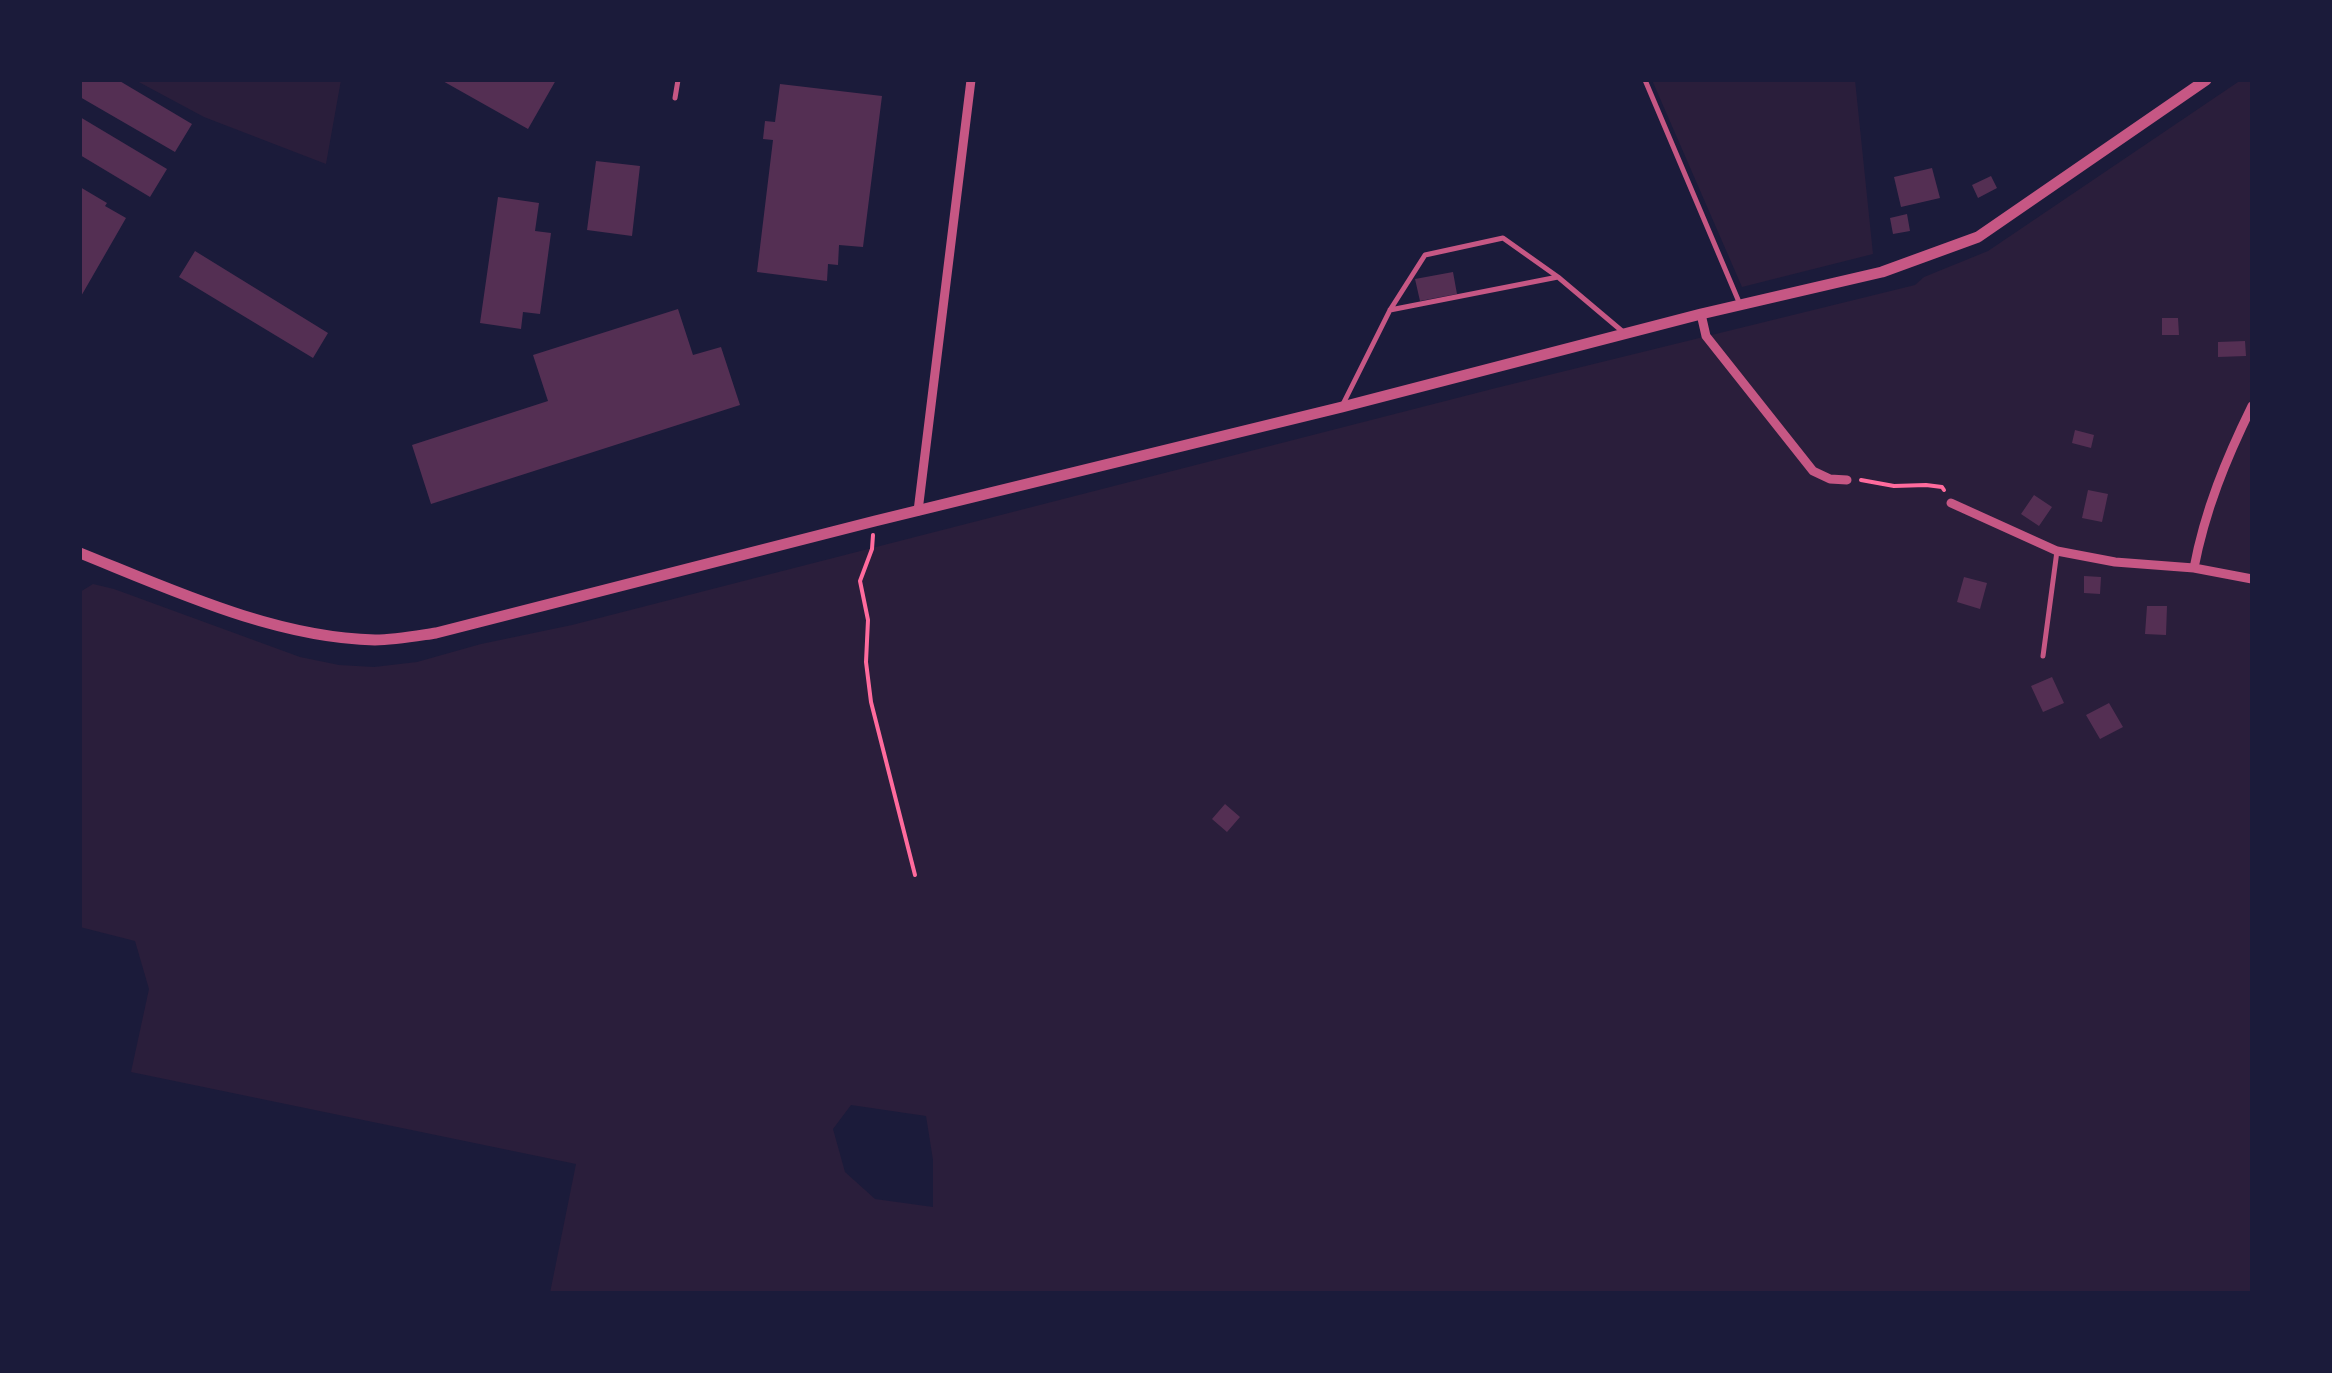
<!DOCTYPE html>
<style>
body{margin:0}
#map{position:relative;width:2332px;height:1373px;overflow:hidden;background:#1b1b3a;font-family:Commissioner,sans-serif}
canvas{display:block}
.frame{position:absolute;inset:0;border:82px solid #1b1b3a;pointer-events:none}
</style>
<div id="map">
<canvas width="2332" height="1373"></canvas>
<div class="frame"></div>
</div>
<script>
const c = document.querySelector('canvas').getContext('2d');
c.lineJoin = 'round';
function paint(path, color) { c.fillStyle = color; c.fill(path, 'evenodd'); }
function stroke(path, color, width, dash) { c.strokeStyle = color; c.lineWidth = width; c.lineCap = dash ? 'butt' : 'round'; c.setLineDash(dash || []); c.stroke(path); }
paint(new Path2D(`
 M135,80H341L326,164L204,117Z
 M1652,80H1855L1873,254L1742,287Z
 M2241,80H2252V1293H550L576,1164L131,1072L149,989L135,941L80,927V592L93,584L114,589L300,657L339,665L374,667L417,662L481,644L572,625L1496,388L1915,285L1924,277L1988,251ZM851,1105L926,1116L933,1160V1207L875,1199L845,1172L833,1129Z`), '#2a1e3b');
paint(new Path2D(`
 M80,80H118L192,124L175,152L80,97Z
 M441,80H556L528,129Z
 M780,84L882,96L863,247L839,245L838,265L828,264L827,281L757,272L773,140L763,139L765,121L775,122Z
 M80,117L167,169L150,197L80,155Z
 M596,161L640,166L632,236L587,230Z
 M1932,168L1940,198L1901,207L1894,177Z
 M1991,176L1997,188L1978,198L1972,185Z
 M80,187L107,203L105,206L126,218L80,298Z
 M498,197L539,203L535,231L551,233L540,314L523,312L521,329L480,323Z
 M1907,214L1910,231L1893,234L1890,218Z
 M195,251L328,333L313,358L179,277Z
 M1453,272L1457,294L1420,301L1415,279Z
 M678,309L693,355L721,347L740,405L431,504L412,445L548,401L533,355Z
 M2162,318H2178L2179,335H2162Z
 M2245,341L2246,356L2218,357V342Z
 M2075,430L2094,435L2091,448L2072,443Z
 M2088,490L2108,494L2102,522L2082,518Z
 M2034,495L2052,507L2039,526L2021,514Z
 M2084,576L2101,577L2100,594L2084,593Z
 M1964,577L1987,583L1980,609L1957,602Z
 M2147,606H2167L2166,635L2145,634Z
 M2052,677L2064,703L2043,712L2031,686Z
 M2109,703L2123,727L2100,739L2086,715Z
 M1225,804L1240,817L1227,832L1212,819Z`), '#542f53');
stroke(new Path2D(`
 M1861,480L1894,486L1926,485L1942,487L1944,490
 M873,535L872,549L860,581L868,620L866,662L871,702L915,875`), '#ff6b9d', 4);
stroke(new Path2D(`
 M1645,80L1739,302
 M675,98L678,80
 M1390,310L1558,277
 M1342,406L1390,310L1425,255L1503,238L1558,277L1622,331
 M2043,656L2057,551`), '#c65784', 5);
stroke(new Path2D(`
 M1701,314L1706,336L1813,471L1830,479L1847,480
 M1951,503L2057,551L2115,562L2194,568L2252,579
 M918,511L971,80
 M2194,568C2205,510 2226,459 2252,406`), '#c65784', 9);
stroke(new Path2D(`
 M80,553C172,590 275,638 375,640C395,640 416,636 436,633L875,521L1342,407L1701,314L1882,272L1978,237L2206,80`), '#c65784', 11);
</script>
